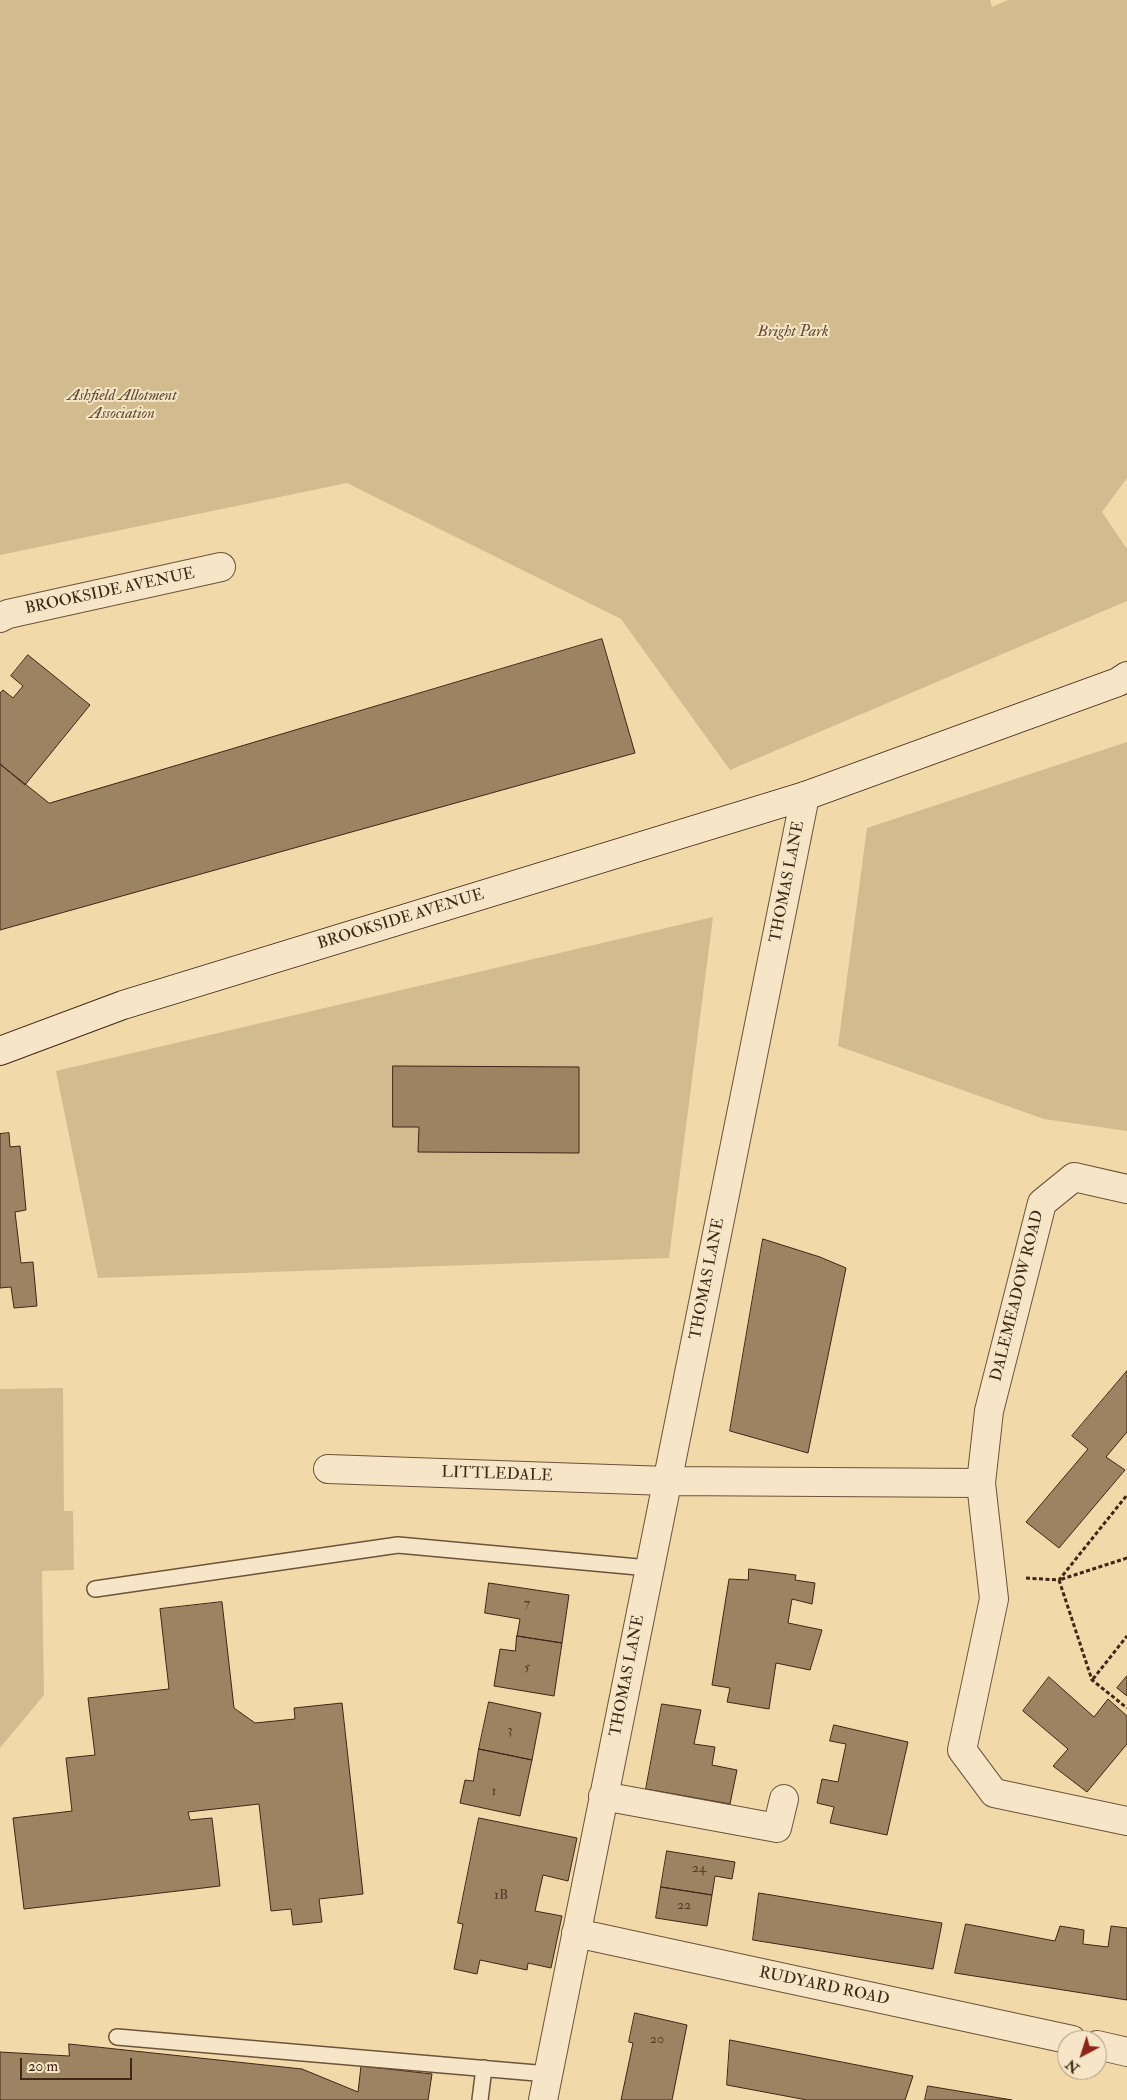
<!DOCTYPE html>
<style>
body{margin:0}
#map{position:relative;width:1127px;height:2100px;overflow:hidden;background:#f1d9a9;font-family:"IM FELL Double Pica",serif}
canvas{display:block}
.north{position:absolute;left:1057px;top:2030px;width:50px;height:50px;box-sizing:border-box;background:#f6e6c7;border:1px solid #ad9980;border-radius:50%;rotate:220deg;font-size:14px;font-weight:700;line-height:20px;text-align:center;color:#402616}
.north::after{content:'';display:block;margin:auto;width:18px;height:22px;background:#8f2418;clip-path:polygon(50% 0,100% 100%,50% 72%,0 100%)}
.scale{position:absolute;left:20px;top:2058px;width:112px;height:22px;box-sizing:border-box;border:2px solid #402616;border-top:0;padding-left:6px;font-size:15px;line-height:18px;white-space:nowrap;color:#402616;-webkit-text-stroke:4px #f6e6c7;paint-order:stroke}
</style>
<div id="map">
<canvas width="1127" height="2100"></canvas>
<div class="north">N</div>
<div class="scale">20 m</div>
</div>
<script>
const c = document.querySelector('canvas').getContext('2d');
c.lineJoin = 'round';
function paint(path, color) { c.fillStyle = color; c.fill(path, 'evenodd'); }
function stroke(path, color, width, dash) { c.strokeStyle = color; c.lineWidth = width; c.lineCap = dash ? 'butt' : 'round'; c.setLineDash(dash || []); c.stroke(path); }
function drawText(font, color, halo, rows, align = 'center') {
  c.font = font + ' "IM FELL Double Pica",serif'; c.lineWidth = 4; c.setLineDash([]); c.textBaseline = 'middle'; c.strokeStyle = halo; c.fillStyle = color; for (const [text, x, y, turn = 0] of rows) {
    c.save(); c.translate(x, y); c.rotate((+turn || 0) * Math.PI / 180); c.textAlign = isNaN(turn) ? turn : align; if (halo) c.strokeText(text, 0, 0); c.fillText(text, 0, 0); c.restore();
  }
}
paint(new Path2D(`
 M0,0H990L992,7L1008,0H1127V478L1102,512L1127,549V601L730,770L621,619L347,483L0,555Z
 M1127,742V1131L1044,1119L838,1046L867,828Z
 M713,917L669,1258L98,1278L56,1071Z
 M63,1388L64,1511H73L74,1570L42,1571L44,1695L0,1748V1389Z`), '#d3bb90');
const building = new Path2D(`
 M602,639L635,753L0,930V764L49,803Z
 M28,655L90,705L25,785L0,764V693L3,690L13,698L23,686L11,676Z
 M393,1066L579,1067V1153L418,1152L419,1127H393Z
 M9,1133L10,1147L20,1146L26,1210L15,1212L21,1263L33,1262L37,1306L14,1308L11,1287L0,1288V1134Z
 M763,1239L820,1257L846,1268L808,1453L730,1431Z
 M1127,1371V1432L1106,1457L1125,1470L1059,1548L1026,1522L1088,1449L1072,1436Z
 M749,1569L796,1575L795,1580L815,1583L812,1604L792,1599L788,1623L822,1630L810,1670L776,1663L769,1709L727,1702L730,1688L712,1685L729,1579L748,1580Z
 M489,1583L569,1595L562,1643L517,1636L520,1619L485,1613Z
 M222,1602L234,1708L255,1723L295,1719L294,1708L342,1703L363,1894L319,1899L322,1922L293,1925L291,1909L271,1911L259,1804L188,1812L190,1820L212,1818L220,1886L24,1909L13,1818L72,1811L66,1758L95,1755L88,1698L169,1689L160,1609Z
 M517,1636L562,1643L554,1696L494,1686L500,1649L515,1651Z
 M1127,1676V1696L1117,1688Z
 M1049,1677L1094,1717L1108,1699L1127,1716V1744L1087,1792L1053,1766L1068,1749L1023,1711Z
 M489,1702L541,1713L532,1760L479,1749Z
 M662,1704L701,1710L694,1744L715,1747L712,1765L737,1770L730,1804L646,1789Z
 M834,1725L908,1742L887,1835L830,1823L834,1807L817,1803L822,1779L838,1782L846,1744L830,1741Z
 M479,1749L532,1760L520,1816L460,1803L465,1780L473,1781Z
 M479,1818L577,1838L568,1881L543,1875L535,1911L562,1916L551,1968L528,1963L527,1970L480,1960L477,1974L454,1969L463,1924L458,1923Z
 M667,1851L735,1862L732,1879L715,1876L712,1895L661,1887Z
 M661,1887L712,1895L707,1926L656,1918Z
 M759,1893L942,1923L933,1969L753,1940Z
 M966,1924L1055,1941L1060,1926L1084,1930L1083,1944L1108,1947L1111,1926L1127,1928V2000L955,1973Z
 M635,2013L687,2025L672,2100H621L633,2043L629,2042Z
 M730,2040L913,2076L905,2100H807L727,2085Z
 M69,2044L302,2069L358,2092L361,2066L432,2074L428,2100H0V2052L69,2056Z
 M928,2086L1012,2100H925Z`);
paint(building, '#9c8362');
stroke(building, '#402616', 1);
const lane = new Path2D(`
 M95,1589L398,1545L649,1568
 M117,2037L548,2074
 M480,2100L484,2068`);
const street = new Path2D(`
 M0,618L8,614L221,567
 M328,1469L667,1481L981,1483L989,1411L1042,1203L1074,1177L1127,1189
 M981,1483L994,1599L962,1750L994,1793L1127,1821
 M603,1796L777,1828L784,1799
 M576,1933L1072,2040
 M1097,2045L1127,2052
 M543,2100L805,796`);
const secondary = new Path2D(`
 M0,1051L123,1005L805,796L1118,682L1127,676`);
stroke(lane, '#6c533b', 18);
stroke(street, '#6c533b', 30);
stroke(secondary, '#402616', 30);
stroke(new Path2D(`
 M1127,1558L1059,1580L1092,1680L1127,1708
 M1026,1578L1059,1580L1127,1495
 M1093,1679L1127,1636`), '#402616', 3, [4, 2.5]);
stroke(lane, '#f6e6c7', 15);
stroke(street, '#f6e6c7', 28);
stroke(secondary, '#f6e6c7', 28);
drawText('14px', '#573d29', null, [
 ["7",527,1604],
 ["5",527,1668],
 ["3",510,1731],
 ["1",494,1792],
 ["24",699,1869],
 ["1B",501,1896],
 ["22",684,1906],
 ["20",657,2040]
]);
drawText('italic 16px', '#654b34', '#f6e6c7', [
 ["Bright Park",793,333],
 ["Ashfield Allotment",122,397],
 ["Association",122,415]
]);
drawText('16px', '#402616', '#f6e6c7', [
 ["BROOKSIDE AVENUE",110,592,-12],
 ["THOMAS LANE",788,882,-79],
 ["BROOKSIDE AVENUE",401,920,-17],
 ["THOMAS LANE",708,1279,-79],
 ["DALEMEADOW ROAD",1018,1296,-76],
 ["LITTLEDALE",497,1475,2],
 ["THOMAS LANE",628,1676,-79],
 ["RUDYARD ROAD",824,1987,12]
]);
</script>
